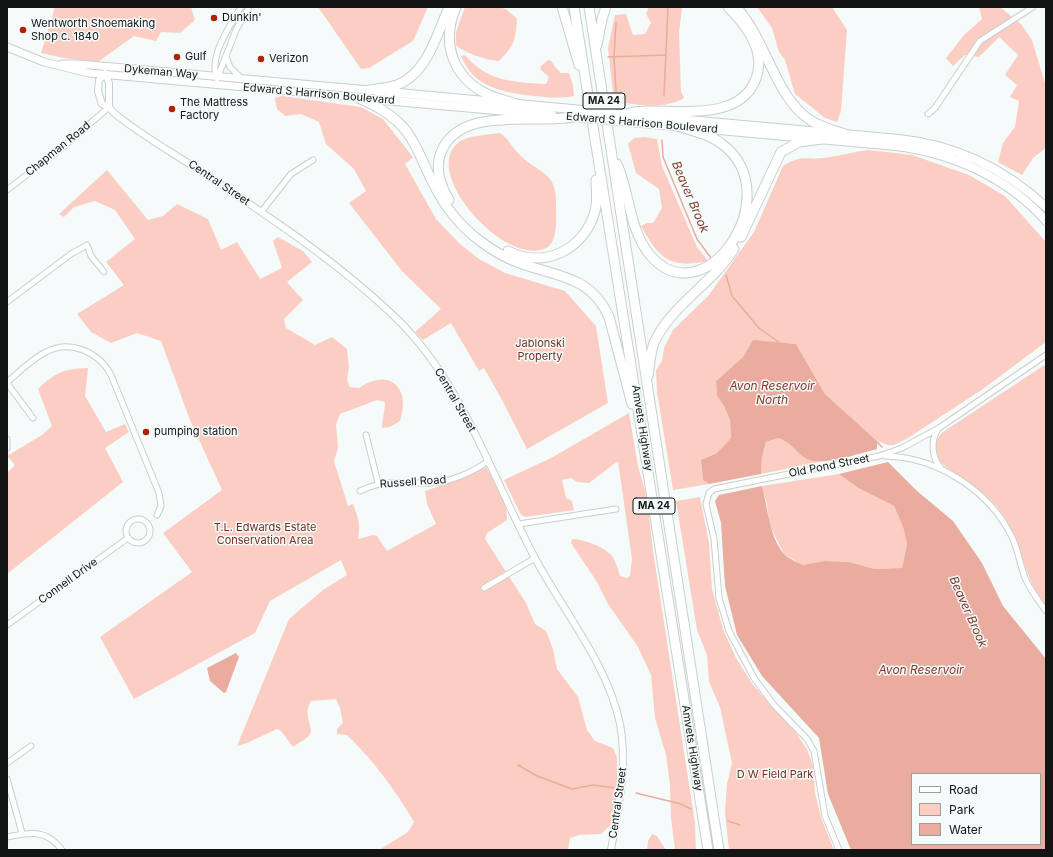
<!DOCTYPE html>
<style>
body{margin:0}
#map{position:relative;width:1053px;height:857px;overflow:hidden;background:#f5fbfa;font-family:Inter,sans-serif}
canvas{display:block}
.frame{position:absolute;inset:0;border:8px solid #131515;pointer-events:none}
.legend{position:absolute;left:911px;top:773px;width:130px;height:72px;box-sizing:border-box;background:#f5fbfa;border:1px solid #9b9f9e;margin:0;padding:5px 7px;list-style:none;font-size:12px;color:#131515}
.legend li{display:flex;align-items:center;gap:8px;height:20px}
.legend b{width:20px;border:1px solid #9b9f9e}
</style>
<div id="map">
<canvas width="1053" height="857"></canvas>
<div class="frame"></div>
<ul class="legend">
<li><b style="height:5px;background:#fff"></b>Road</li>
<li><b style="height:11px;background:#fccdc3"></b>Park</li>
<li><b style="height:11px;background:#e9ac9f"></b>Water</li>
</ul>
</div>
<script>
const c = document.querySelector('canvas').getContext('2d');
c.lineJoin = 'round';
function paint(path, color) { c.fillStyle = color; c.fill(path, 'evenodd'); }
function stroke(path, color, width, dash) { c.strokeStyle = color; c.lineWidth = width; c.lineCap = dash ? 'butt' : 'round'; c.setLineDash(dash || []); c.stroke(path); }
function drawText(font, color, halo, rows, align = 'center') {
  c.font = font + ' Inter,sans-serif'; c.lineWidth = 3; c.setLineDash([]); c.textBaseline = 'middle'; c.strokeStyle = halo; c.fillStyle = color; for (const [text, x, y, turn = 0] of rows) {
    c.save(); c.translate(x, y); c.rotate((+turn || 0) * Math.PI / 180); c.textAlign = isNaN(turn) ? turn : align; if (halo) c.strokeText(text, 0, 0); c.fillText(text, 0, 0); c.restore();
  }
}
paint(new Path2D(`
 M55,7H191L195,20L180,33L161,32L156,41L134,36L98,62L64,58L41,53Z
 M318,7H428L413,41L369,68L361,69Z
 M465,7H497L506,9L517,19C516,40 514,46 499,61C489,61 462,52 456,45V32Z
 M649,7H682L679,33L681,91L684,98C665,110 636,105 614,101L608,48L615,15L626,14L633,35L645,34L651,23L646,14Z
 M757,7H832L847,30L841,111L837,122L825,118L795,94L785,60L779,52L772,28Z
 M979,7H1000L1021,24L1032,40L1046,86V148L1033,158L1022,175L998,162L1003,143L1015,127L1019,101L1010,97L1017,85L1005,75L1018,55L999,37L979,57L965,55L953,66L946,58L964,35L982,19Z
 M465,55C488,82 513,82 546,84L549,77L540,69L541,66L548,60L551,61L556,68L561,73H569L573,85L574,96C560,99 547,97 533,96C503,92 474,88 461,56Z
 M282,96L361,107L383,119L413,157L405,164L436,219L460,244L479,259L505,273L565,291L596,326L608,403L527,449L502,400L484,368L479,371L451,323L423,340L415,332L441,309L402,271L349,203L366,191L354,169L326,144L319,122L301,114L285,116L277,109L275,98Z
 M500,133C509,139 511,146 518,153C536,173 557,170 556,203C556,215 559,242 546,248C506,268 419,172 459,142C469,135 488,135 500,133Z
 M645,137L657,139L662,166L697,247L708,261C669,269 659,258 641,226L647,223H653L662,208L659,189L636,173L628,144L634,138Z
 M868,150L912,155L969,175L1005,196L1046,242V342L983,389L908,438L894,445H888L877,441L825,394L796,344L753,341L743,357L716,381L717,396L724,406L730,420L731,438L717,453L701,460L703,480L709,484L673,490L657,392L656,370L662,361L664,348L673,330L709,295L754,232L783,166C801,154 806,160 824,158C839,156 853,152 868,150Z
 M107,170L148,220L163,216L177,204L208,219L221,250L237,242L260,279L282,268L273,241L278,237L303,251L312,262L287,282L303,300L284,319L286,328L315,345L332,337L347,349L349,367L347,380L350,387L359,388C372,379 393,373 401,393C405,400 402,413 400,421L390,427L382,428C382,419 385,411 385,402L377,400L340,414L336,425L338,448L334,461L348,506L353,504C358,517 361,526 358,539L373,535L377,536L387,551L436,524L427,504L425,491L463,478L486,467C495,483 508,501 507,520L487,533L485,539L526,603L535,624L546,631L553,649L557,669L578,697L587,730L595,741L613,748L617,757V798L613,823L601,834L579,835L570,838L568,850H379L408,832L414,822C396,791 373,760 347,735L337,734V729L343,723L340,708L336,699L311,701C302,715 314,727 310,734C308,739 297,743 293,747L281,731L277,729L247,743L237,746L289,619L323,590L347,575L341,560L270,601L255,633L134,699L100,637L192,572L163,533L222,490L190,420L161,341L137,333L111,343L91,332L77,314L124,285L106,262L135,239L115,210L95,201L74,207L64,217L59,214Z
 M1046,364V606C1019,573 1024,535 992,501C985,494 977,488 968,482C953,472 919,455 943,432Z
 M88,368L85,396L106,432L125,424L129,432L105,448L123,482L7,574V473L15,465L7,456L42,435L52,426L38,389C56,372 63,369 88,368Z
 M629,413L638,466L647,498L653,551L695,823L696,850H675L671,818L670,785L666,755L655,718L651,675L638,647L608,604L597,582L571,543L572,539C583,539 605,547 612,556C616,561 618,570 620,576L626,578L630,576L632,559L618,461L589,483L577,482L571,478L562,480L566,498L572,501L574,510L526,517L521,515L504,480L551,458Z
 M778,438C795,444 800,457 819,462L761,474L762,457L766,442Z
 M839,474L858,488L894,506L903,527L907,544L902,568L875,569L849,562L824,561L803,565L784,554L769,524L767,504L762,486Z
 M700,497L709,543L712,589L723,629L736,658L753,685L796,733L807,749L813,766L815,793L821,818L834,850H729L725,813L727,784L732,763L720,707L709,682L707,655L697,630L676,501Z
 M652,834L657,836L666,850H647L648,841Z`), '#fccdc3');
paint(new Path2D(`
 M753,340L796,344L825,394L877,441V449C861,453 821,467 807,459C796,453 793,443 778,438L766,442L762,457L761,474L709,484L703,480L701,460L717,453L731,438L730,420L724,406L717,396L716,381L743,357Z
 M888,462L917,491L953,521L982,563L1003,606L1046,659V850H851L828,794L819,738L762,676L737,635L725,586L721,523L715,501L719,495L762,486C768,508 769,536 784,554C788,558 797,562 803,565L824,561L849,562L875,569L902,568L907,544L903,527L894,506L858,488L839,474ZM912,774H1040V844H912Z
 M236,653L239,657L226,692L224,693L210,681L207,668Z`), '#e9ac9f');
stroke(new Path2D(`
 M616,23L614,57L616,91
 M608,57L666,55
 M664,96L668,7
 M662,140L663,157L697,239L711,258
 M726,275L732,296L759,328L780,343
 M877,442L882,447
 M518,765L537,776L572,789L593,785L616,788
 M636,793L681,804L691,809
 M728,821L740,825`), '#e9ac9f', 1.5);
const minor = new Path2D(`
 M226,56L230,67L241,78
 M217,77C208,57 231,24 241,7
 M217,79L236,30L249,7
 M928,114L935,108L980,41L1033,7
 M7,190L63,147L109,107
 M261,212L291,174L313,160
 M7,302L71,254L87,245L91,256L104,272
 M7,382C19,372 32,359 46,352C70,339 99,352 111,375L159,493L161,506L157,515
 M7,383L33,418
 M938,429C930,441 932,458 941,468
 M366,435L378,483
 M7,439V448
 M885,456C937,457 989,490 1012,537C1018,550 1020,564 1025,578C1030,590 1038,600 1046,611
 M360,491C387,478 403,484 432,483C451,482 473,472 488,461
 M126 531a12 12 0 1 1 24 0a12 12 0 1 1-24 0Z
 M519,524L616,509
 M484,588L535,558
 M7,625L128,538
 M7,763L31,746
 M7,779L22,833
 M7,837C31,832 46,829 62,850
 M839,850L825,816L814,751L807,739L774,705L754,678L729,631L719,598L714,539L706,504L709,493L714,489L879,456L902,448L939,428L1046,355`);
const tertiary = new Path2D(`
 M105,73L109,83V107L114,113C142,136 175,154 205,174C271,218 339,263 397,319C463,383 493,480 536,560C564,612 608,665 620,724C628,767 618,808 611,850
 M104,75L99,80L98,91L102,104L109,107`);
const secondary = new Path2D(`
 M7,47L44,62L89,73L356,97
 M62,64H79L369,90`);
const primary = new Path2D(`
 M377,91L572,109
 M361,98L552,115
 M632,115L899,139C956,145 1004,168 1046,207
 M619,121L896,146C953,153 1008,178 1046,221`);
const motorway = new Path2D(`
 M456,7C441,42 452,77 487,94C497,99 509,101 519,105
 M562,7L579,65
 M574,7L708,850
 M589,7L719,850
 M736,7C767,40 774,96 810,120C821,127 833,130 845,134
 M597,45L602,19L606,7
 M369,90C378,89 388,88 397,85C427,74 437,34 449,7
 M356,97C372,104 387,111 400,124C416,140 423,164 434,185C445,207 460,226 480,241C493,251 509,260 525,265C561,277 592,278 609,317L632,404
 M623,114C630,113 638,111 645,111C682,110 748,122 758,71C763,47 744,23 728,7
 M617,164C630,193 629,230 650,255C704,319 790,195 722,144C709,134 693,131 677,126
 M449,200C440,185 434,167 442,150C462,106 534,124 573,117
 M741,237L781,152L799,142L822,139
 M508,251C544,270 585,249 595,211C598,200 596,190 596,180
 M648,376C650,365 650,353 654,343C671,305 712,284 734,249`);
stroke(minor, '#c9cfce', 7);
stroke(tertiary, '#c9cfce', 8);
stroke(secondary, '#c9cfce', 9);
stroke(primary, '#c9cfce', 10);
stroke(motorway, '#c9cfce', 11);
stroke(minor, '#fff', 5);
stroke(tertiary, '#fff', 6);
stroke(secondary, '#fff', 7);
stroke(primary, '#fff', 8);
stroke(motorway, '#fff', 9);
const primaryBridge = new Path2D(`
 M572,109L623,114
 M573,117L619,121`);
stroke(primaryBridge, '#c9cfce', 10, []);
stroke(primaryBridge, '#fff', 8);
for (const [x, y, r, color] of [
 [214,18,4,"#af2204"],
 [23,30,4,"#af2204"],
 [177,57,4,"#af2204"],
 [261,59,4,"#af2204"],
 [172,109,4,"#af2204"],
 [146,432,4,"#af2204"]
]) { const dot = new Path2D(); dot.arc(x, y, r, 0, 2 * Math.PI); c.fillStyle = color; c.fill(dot); stroke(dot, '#f5fbfa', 1.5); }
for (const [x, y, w] of [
 [604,101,42],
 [654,506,42]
]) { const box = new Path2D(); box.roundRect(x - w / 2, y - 8, w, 16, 3); c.fillStyle = '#f5fbfa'; c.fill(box); stroke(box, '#131515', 1); }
drawText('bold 10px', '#131515', null, [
 ["MA 24",604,101],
 ["MA 24",654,506]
]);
drawText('11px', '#131515', '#f5fbfa', [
 ["Dunkin'",222,18],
 ["Wentworth Shoemaking",31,24],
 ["Shop c. 1840",31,37],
 ["Gulf",185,57],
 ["Verizon",269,59],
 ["The Mattress",180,103],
 ["Factory",180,116],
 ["pumping station",154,432]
], 'left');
drawText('11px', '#131515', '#f5fbfa', [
 ["Dykeman Way",161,72,5],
 ["Edward S Harrison Boulevard",319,94,5],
 ["Edward S Harrison Boulevard",642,123,5],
 ["Chapman Road",58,149,-39],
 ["Central Street",219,183,34],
 ["Central Street",455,400,60],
 ["Amvets Highway",642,428,81],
 ["Old Pond Street",829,466,-11],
 ["Russell Road",413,482,-4],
 ["Connell Drive",68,581,-36],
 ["Amvets Highway",692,748,81],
 ["Central Street",618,803,-82]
]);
drawText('11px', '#772e21', '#f5fbfa', [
 ["Jablonski",540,344],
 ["Property",540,357],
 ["T.L. Edwards Estate",265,528],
 ["Conservation Area",265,541],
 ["D W Field Park",775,775]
]);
drawText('italic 12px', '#803628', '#f5fbfa', [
 ["Beaver Brook",690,197,67],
 ["Avon Reservoir",772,386],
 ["North",772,400],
 ["Beaver Brook",968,612,66],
 ["Avon Reservoir",921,670]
]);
</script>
